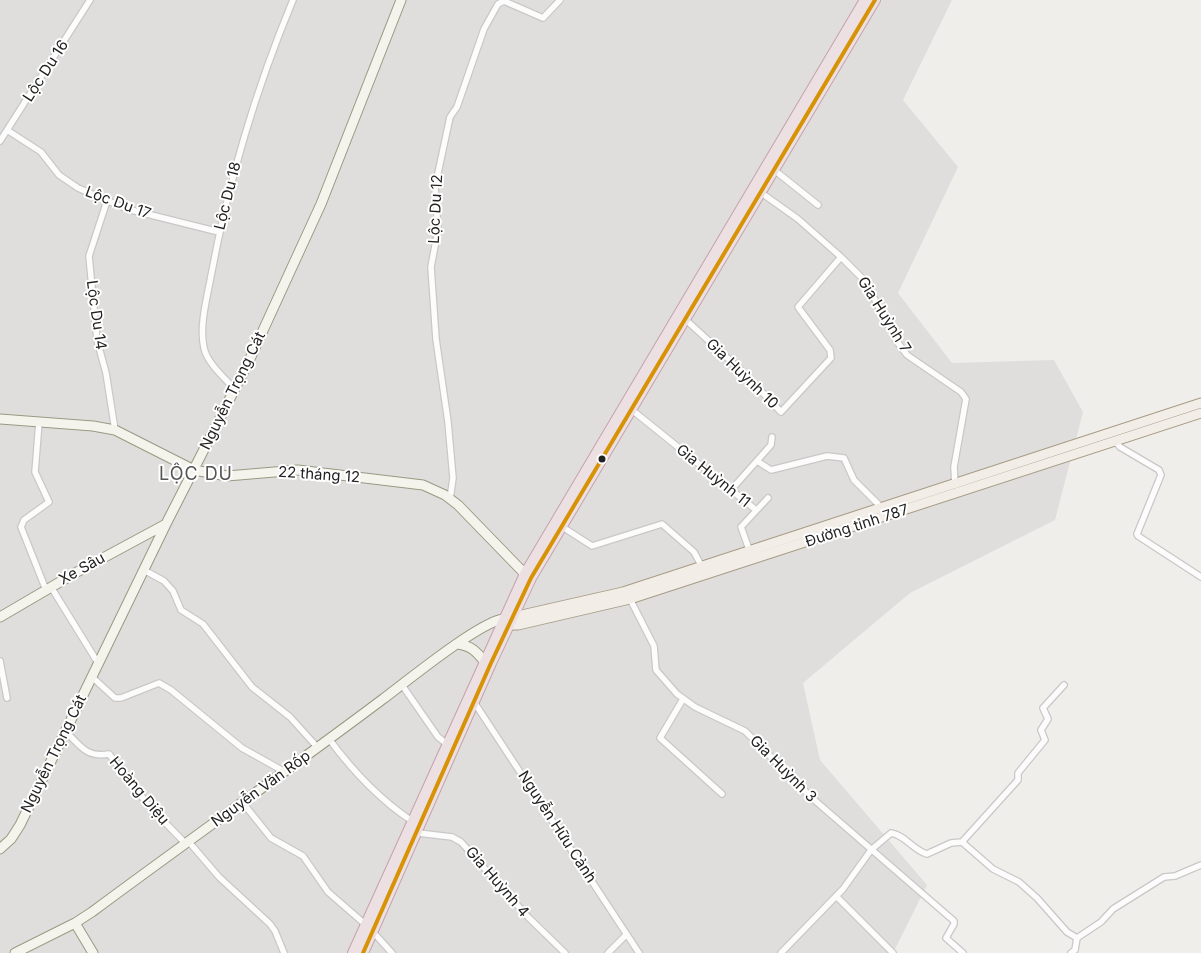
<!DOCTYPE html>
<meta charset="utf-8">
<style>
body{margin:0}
canvas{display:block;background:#f0eeeb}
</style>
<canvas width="1201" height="953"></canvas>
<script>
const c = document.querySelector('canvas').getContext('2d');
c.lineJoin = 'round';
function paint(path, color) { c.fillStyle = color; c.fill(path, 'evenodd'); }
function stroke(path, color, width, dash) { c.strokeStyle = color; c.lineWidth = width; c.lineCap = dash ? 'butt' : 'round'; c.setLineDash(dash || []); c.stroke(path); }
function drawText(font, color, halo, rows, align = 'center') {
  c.font = font + ' Inter,sans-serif'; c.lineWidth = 4; c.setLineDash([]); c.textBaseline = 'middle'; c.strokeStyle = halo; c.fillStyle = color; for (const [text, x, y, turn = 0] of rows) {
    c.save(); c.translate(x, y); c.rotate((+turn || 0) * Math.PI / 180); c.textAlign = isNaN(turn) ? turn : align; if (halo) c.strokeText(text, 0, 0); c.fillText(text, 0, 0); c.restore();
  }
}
paint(new Path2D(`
 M0,0H952L903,100L958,167L898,293L952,363L1054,360L1083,412L1055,520L910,593L803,683L820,760L927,885L893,953H0Z`), '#dfdedc');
const street = new Path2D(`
 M7,130L41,152L59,175L78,188L127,209L219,232
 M0,141L90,0
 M773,169L818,205
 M760,192L798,219L841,257L865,281L898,343L907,355L961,392L966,399L954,467L955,485
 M107,201L89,256L97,340L106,373L115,430
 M686,320L745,374L781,412L831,358L830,350L798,307L841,257
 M235,390C225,378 207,363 204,348C199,326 207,298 211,276C229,179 255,91 293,0
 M632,410L756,510
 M39,422L35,472L49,502L24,520L21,527L46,590
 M1115,441L1120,447L1159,470L1161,475L1137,534L1138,536L1201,577
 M757,461L771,470L827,456L844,458L854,480L883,509
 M731,490L771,445L772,437
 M450,499L453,478L448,422L436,339L431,267L438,230L435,187L450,117L457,107L484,29L498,4L504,1L543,18L560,0
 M561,526L592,546L662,524L694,552L702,567
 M750,552L741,527L768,498
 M144,570L164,581L173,591L181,610L203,624L252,687L290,717L318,748
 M51,587L98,663
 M630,599L654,646L656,670L677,694L695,707L745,731L812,798L954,921V924L946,938L963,953
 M0,661L7,698
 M92,677L115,698H121L159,683L171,690L242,748L285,772
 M402,685L438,737L447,744
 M683,699L660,738L722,794
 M474,702L639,953
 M65,731C81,746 86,758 109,754L149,806L186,844
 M329,739C352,770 380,800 412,821
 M243,803L271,838L303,856L328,892L366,925
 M418,833L452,837L461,842L528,917L565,953
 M189,842L219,877L270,924L275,931L284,953
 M962,842L1018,780V773L1045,740L1041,730L1048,719L1043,708L1064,685
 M836,896L893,953
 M373,932L392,953
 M608,953L626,935
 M781,953L843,889L871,850L891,833C905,835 913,850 927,854L951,843L962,842L993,869L1019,882L1037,898L1067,932L1077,938L1101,922L1113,909L1164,877L1175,876L1201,865
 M1071,953L1075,950L1077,938`);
const secondary = new Path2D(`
 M0,419L93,426L115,430L194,470L227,476L298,470L423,485L445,495L458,505L525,574
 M0,617L77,572L166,524
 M458,644C471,646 476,651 484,661
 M0,849L11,839L20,825L166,524L249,361L321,204L401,0
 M75,923L93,953
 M15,953L75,923L92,912C189,840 287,771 383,699C407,681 478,623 503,619`);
const primary = new Path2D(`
 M513,617L623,592L1201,403
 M509,625H518L630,599L1201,413`);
const highway = new Path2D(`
 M353,953L525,574L865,0
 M363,953L491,663L531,578L875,0`);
stroke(street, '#c9c8c7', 8);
stroke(secondary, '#999a82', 11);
stroke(primary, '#a79c86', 11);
stroke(highway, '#c5a2ac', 12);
stroke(street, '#fdfcfc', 5.5);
stroke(secondary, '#f4f4ed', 9);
stroke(primary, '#f3ede7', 9);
stroke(highway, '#ece0e2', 10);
stroke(new Path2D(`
 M363,953L491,663L531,578L875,0`), '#d79205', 4);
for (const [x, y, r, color] of [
 [602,459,4.5,"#222"]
]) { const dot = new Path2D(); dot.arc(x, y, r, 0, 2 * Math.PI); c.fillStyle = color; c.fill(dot); stroke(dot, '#fff', 2); }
drawText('15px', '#222', '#fff', [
 ["Lộc Du 16",46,71,-57],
 ["Lộc Du 18",228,196,-76],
 ["Lộc Du 17",118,203,20],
 ["Lộc Du 12",436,209,-87],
 ["Lộc Du 14",96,315,82],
 ["Gia Huỳnh 7",884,315,58],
 ["Gia Huỳnh 10",742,374,44],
 ["Nguyễn Trọng Cát",233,391,-64],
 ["22 tháng 12",319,475,4],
 ["Gia Huỳnh 11",713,476,39],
 ["Đường tỉnh 787",857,526,-18],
 ["Xe Sâu",82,569,-29],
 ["Nguyễn Trọng Cát",54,754,-64],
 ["Gia Huỳnh 3",783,769,45],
 ["Nguyễn Văn Rốp",261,789,-36],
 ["Hoàng Diệu",139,791,50],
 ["Nguyễn Hữu Cảnh",557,827,57],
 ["Gia Huỳnh 4",497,882,49]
]);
c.letterSpacing = '1px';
drawText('18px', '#555', '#fff', [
 ["LỘC DU",196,475]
]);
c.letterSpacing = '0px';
</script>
